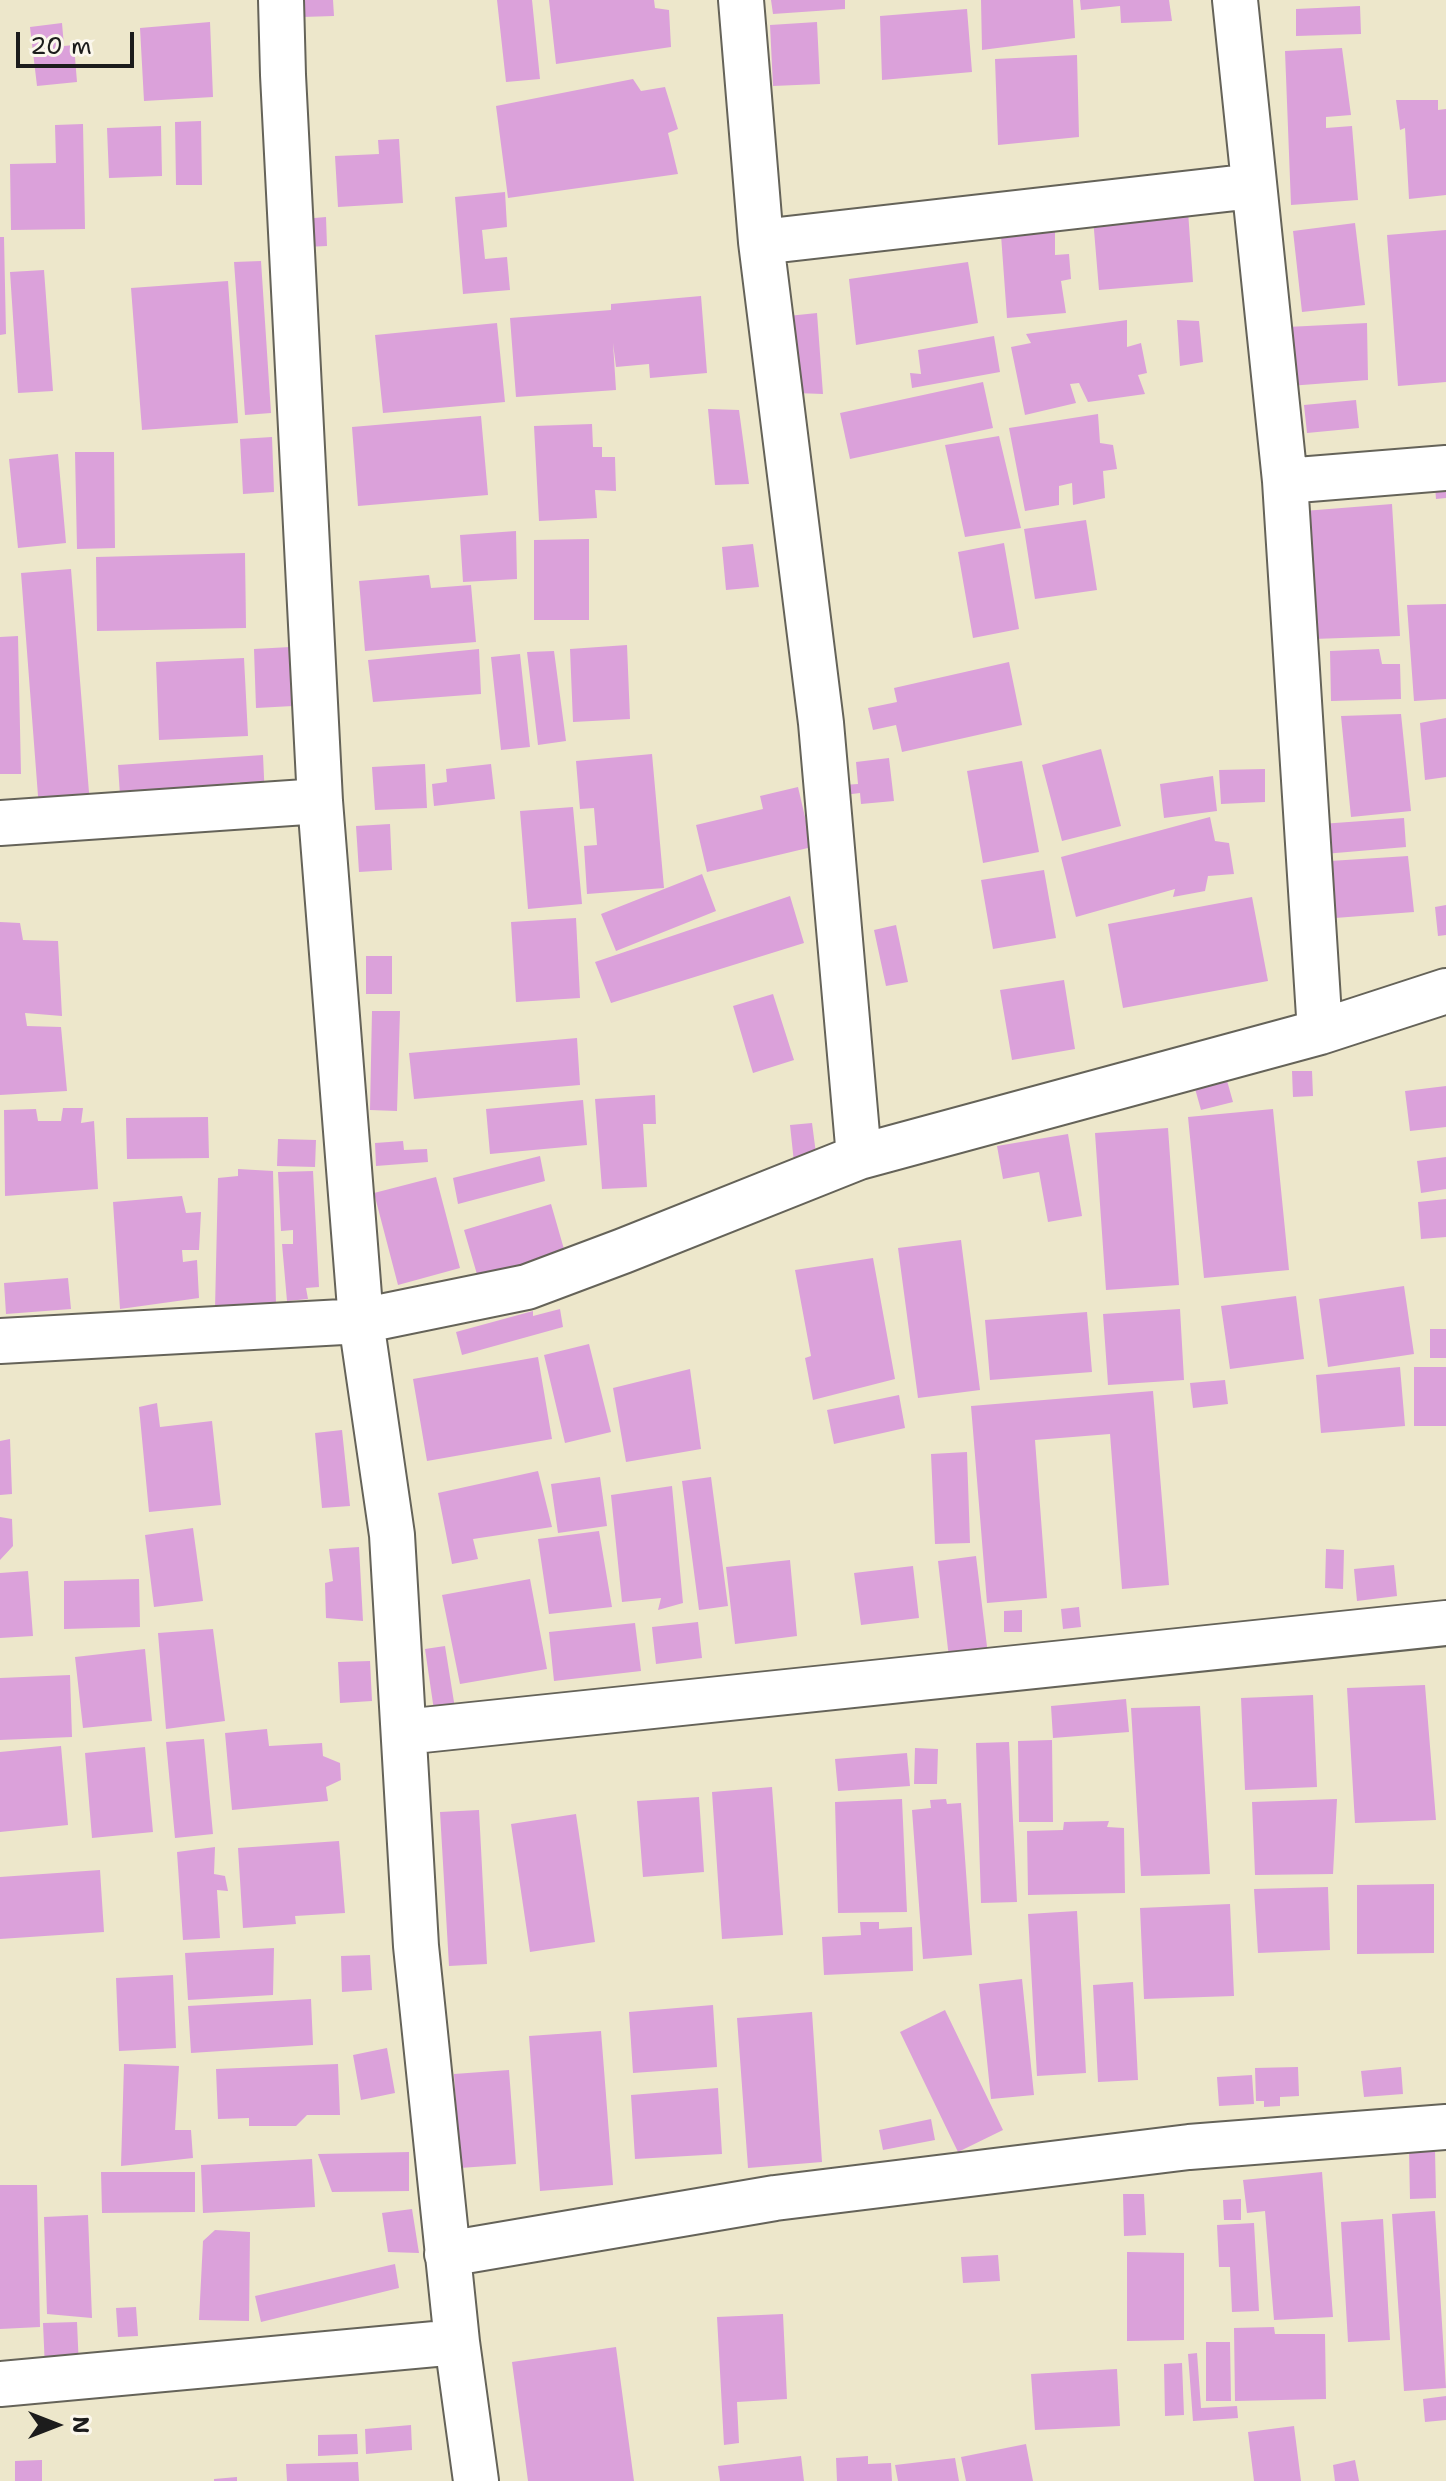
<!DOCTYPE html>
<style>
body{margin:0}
#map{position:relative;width:1446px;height:2481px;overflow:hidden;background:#ede7cb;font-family:"Shantell Sans",sans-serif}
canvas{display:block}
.north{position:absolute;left:16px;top:2385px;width:80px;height:80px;-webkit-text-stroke:6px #fbf7ec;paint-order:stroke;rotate:90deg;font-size:22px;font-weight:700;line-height:32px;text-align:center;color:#1c1c1c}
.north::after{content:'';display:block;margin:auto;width:28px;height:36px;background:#1c1c1c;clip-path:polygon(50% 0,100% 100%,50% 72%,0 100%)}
.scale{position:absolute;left:16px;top:32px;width:118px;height:36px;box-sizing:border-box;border:4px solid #1c1c1c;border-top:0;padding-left:10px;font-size:24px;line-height:28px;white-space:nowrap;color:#1c1c1c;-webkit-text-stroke:6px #fbf7ec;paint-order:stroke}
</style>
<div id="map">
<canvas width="1446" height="2481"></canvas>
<div class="north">N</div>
<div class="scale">20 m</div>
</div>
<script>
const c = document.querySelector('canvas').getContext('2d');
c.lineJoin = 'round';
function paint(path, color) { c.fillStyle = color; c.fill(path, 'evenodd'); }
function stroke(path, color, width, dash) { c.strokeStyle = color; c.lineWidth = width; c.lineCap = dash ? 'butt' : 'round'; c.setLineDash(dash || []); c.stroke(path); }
paint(new Path2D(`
 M302,0H333L334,16L302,17Z
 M497,0H532L540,79L506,82Z
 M549,0H654L655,8L669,10L671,47L556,64Z
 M771,0H845V9L773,14Z
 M981,0H1073L1075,38L982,50Z
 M1080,0H1169L1172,21L1121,23L1120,6L1081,10Z
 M1360,6L1361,34L1296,36V9Z
 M967,9L972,72L882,80L880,16Z
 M210,22L213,97L144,101L140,28Z
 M817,22L820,84L773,86L770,25Z
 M62,23L64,46L74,45L77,82L37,86L30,27Z
 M1342,48L1351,115L1326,117V128L1352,126L1358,200L1291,205L1285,51Z
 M1077,55L1079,137L998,145L995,59Z
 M633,79L641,91L665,87L678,129L668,133L678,174L508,198L496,106Z
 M1396,100H1438V110L1446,109V195L1409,199L1405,128L1400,130Z
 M201,121L202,185H176L175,122Z
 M83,124L85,229L11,230L10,164L56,163L55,125Z
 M161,126L162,176L109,178L107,128Z
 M399,139L403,203L338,207L335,156L379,154L378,140Z
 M505,192L507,227L482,230L485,259L507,257L510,290L463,294L455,197Z
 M1188,211L1193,282L1099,290L1093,218Z
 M326,217L327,246L305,247L303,219Z
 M1355,223L1365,305L1302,312L1293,231Z
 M1446,230V382L1398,386L1387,235Z
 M1055,232V255L1069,254L1071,279L1061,281L1066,313L1007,318L1001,235Z
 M0,237H4L6,334L0,335Z
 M261,261L271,413L245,415L234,262Z
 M968,262L978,323L856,345L849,279Z
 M44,270L53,391L18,393L10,272Z
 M228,281L238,423L142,430L131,288Z
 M701,296L707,373L650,378L649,364L616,367L613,343L616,390L516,397L510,318L611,310V304Z
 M817,313L823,394L796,393L788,316Z
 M1127,320V347L1141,343L1147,373L1138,375L1145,394L1088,402L1079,383L1070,384L1076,403L1025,415L1011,347L1031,343L1026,334Z
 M1177,320L1199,321L1203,362L1180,366Z
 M497,323L505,402L383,413L375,335Z
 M1367,323L1368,380L1289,386L1287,327Z
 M994,336L1000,372L912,388L910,373L921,374L918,350Z
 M983,382L993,428L850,459L840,413Z
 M1356,400L1359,428L1307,433L1304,405Z
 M708,409L739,410L749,484L715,485Z
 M1098,414L1100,443L1113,445L1117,469L1103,471L1105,498L1073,505L1072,483L1059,486V505L1025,511L1009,428Z
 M481,416L488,495L358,506L352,427Z
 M592,424L593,447H602V457H615L616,491L595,490L597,518L539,521L534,426Z
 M999,436L1021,528L965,537L945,445Z
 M272,437L274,492L243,494L240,439Z
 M75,452H114L115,548L77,549Z
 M58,454L66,543L18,548L9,459Z
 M1435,486H1446V498L1436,499Z
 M1392,504L1400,636L1313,639L1304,511Z
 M1086,520L1097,590L1035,599L1024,529Z
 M516,531L517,579L463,582L460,535Z
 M589,539V620H534V540Z
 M1004,543L1019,629L973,638L958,552Z
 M753,544L759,587L726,590L722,547Z
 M245,553L246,628L97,631L96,557Z
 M71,569L90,805L39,809L21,573Z
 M429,575L431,588L471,585L476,642L365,651L359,581Z
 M1446,604V699L1414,701L1407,605Z
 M18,636L21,774H0V637Z
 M627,645L630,719L573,722L570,649Z
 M290,647L293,706L256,708L254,649Z
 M479,649L481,694L373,702L368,660Z
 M1379,649L1382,664H1400L1401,699L1331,701L1330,651Z
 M554,651L566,741L538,745L527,652Z
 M520,654L530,747L501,750L491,657Z
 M244,658L248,736L159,740L156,662Z
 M1009,662L1022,725L902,752L896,725L873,730L868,708L897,702L894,688Z
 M1401,714L1411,811L1351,817L1341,716Z
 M1446,718V777L1425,780L1420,723Z
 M1101,749L1121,826L1062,841L1042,765Z
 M652,754L664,888L587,894L584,846L597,845L594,808L580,809L576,761Z
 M263,755L265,799L241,800L240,782L223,784L224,804L121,811L118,765Z
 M889,758L894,801L861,804L860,793L844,795L843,785L858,784L856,762Z
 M1022,761L1039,852L983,863L967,771Z
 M425,764L427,808L375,810L372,767Z
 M491,764L495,799L434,806L432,784L447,782L446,769Z
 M1265,769V802L1221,804L1219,770Z
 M1213,776L1217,811L1164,818L1160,784Z
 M798,787L812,847L707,872L696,825L763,809L760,796Z
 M573,807L582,904L528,909L520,811Z
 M1210,817L1215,841L1229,843L1234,874L1208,876L1205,891L1173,897L1175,889L1076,917L1061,857Z
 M1404,818L1406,847L1324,854L1321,824Z
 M390,824L392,870L359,872L356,826Z
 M1408,856L1414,912L1335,918L1330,861Z
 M1044,870L1056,938L993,949L981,880Z
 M702,874L716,911L616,951L601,914Z
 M790,896L804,943L611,1003L595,962Z
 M1252,897L1268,981L1123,1008L1108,924Z
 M1446,905V935L1438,936L1435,907Z
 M576,918L580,998L516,1002L511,922Z
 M0,922L20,923L23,940L58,941L62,1016L25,1013L27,1026L61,1027L67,1091L0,1095Z
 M896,925L908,982L886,986L874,930Z
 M366,956H392V994H366Z
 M1064,980L1075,1049L1012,1060L1000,990Z
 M773,994L794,1060L753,1073L733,1006Z
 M372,1011H400L397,1111L370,1110Z
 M577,1038L580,1085L414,1099L409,1053Z
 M1292,1071H1312L1313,1096L1293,1097Z
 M1226,1077L1233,1102L1201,1110L1194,1085Z
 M1446,1086V1127L1410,1131L1405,1091Z
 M655,1095L656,1124H643L647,1187L602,1189L595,1099Z
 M583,1100L587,1145L490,1154L486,1109Z
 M63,1108H83L81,1123L94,1121L98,1189L5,1196L4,1110L36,1109L38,1121H61Z
 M1273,1109L1289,1270L1204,1278L1188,1117Z
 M208,1117L209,1158L127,1159L126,1118Z
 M812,1123L818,1169L795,1172L790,1125Z
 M1168,1128L1179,1285L1106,1290L1095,1133Z
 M1068,1134L1082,1216L1048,1222L1039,1172L1003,1179L997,1146Z
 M278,1139L316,1140L315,1167L277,1166Z
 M403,1141L404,1150L427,1149L428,1162L376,1166L375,1143Z
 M540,1156L545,1181L458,1204L453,1178Z
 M1446,1157V1189L1421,1193L1417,1161Z
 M238,1169L273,1171L276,1305L215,1309L218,1178L238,1176Z
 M313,1171L319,1287L306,1288L308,1299L287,1301L282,1244H293V1230L281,1231L278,1172Z
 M436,1177L460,1268L398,1285L374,1193Z
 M182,1196L186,1213L201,1212L199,1250H182L183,1262L197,1260L199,1298L120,1309L113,1202Z
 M1446,1199V1237L1421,1239L1418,1202Z
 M551,1204L568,1263L481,1288L464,1230Z
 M961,1240L980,1390L918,1398L898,1248Z
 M873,1258L895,1379L813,1400L805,1358L811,1356L795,1270Z
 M68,1278L71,1309L6,1314L4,1283Z
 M1404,1286L1414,1354L1328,1367L1319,1299Z
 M1296,1296L1304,1359L1230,1369L1221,1306Z
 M560,1309L563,1327L462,1355L456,1332L533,1311V1316Z
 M1180,1309L1184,1380L1108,1385L1103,1314Z
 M1087,1312L1092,1372L990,1380L985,1320Z
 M1430,1329H1446V1358H1430Z
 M589,1344L611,1432L565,1443L544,1355Z
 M538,1357L552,1439L427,1461L413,1379Z
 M1400,1367L1405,1426L1321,1433L1316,1375Z
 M1414,1367H1446V1426H1414Z
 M690,1369L701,1449L626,1462L613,1388Z
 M1225,1380L1228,1404L1193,1408L1190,1383Z
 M1153,1391L1169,1585L1122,1589L1110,1434L1035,1440L1047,1598L987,1603L971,1406Z
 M899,1395L905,1428L834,1444L827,1410Z
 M157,1403L160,1427L212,1421L221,1505L149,1512L139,1407Z
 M342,1430L350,1506L322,1508L315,1433Z
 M10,1439L12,1494L0,1495V1441Z
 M967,1452L970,1543L935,1544L931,1454Z
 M538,1471L552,1527L473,1539L478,1559L452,1564L438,1493Z
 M600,1477L607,1526L558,1533L551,1484Z
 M711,1477L728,1606L699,1610L682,1481Z
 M672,1486L683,1603L658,1610L661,1598L622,1602L611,1495Z
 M0,1517L12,1519L13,1546L0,1560Z
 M193,1528L203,1601L154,1607L145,1535Z
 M599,1531L612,1607L549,1614L538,1539Z
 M359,1547L363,1621L326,1618L325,1583L333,1581L329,1549Z
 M1326,1549L1344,1550L1343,1589L1325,1588Z
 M976,1556L989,1663L950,1667L938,1561Z
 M790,1560L797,1636L735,1644L726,1567Z
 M1394,1565L1397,1596L1357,1601L1354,1569Z
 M913,1566L919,1618L861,1625L854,1573Z
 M28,1571L33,1636L0,1638V1573Z
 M139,1579L140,1627L64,1629V1581Z
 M530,1579L547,1669L460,1684L442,1595Z
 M1079,1607L1081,1627L1063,1629L1061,1609Z
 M1022,1610V1632H1004V1611Z
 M698,1622L702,1658L656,1664L652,1627Z
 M635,1623L641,1671L554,1681L549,1632Z
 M213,1629L225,1721L166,1729L158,1633Z
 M445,1646L457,1721L436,1724L425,1649Z
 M145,1649L152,1721L83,1728L75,1657Z
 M370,1661L372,1701L340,1703L338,1662Z
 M70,1675L72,1737L0,1740V1678Z
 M1425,1685L1436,1820L1355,1823L1347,1688Z
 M1313,1695L1317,1787L1245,1790L1241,1698Z
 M1126,1699L1129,1732L1053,1738L1051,1706Z
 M1200,1706L1210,1874L1141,1876L1131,1708Z
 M267,1729L269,1746L322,1743L323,1756L340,1763L341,1780L326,1787L328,1801L232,1810L225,1733Z
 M204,1739L213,1834L175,1838L166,1742Z
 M1052,1740L1053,1822H1019L1018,1741Z
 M1009,1742L1017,1902L981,1903L976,1743Z
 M61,1746L68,1825L0,1832V1752Z
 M145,1747L153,1832L92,1838L85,1753Z
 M915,1748L938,1749L937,1784H914Z
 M907,1753L910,1786L838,1791L835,1759Z
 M772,1787L783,1935L722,1939L712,1792Z
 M699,1797L704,1872L643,1877L637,1801Z
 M902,1799L907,1912L838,1913L835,1802Z
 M946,1799L947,1804L961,1803L972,1955L923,1959L912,1810L931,1808L930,1800Z
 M1337,1799L1333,1874L1255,1875L1252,1802Z
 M479,1810L487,1964L449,1966L440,1812Z
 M576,1814L595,1942L530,1952L511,1824Z
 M1109,1821L1107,1827L1124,1828L1125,1893L1028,1895L1027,1831L1063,1830L1064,1822Z
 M339,1841L345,1913L295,1916L296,1924L243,1928L238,1848Z
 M215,1847L214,1874L225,1876L228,1891L217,1890L220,1938L183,1940L177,1852Z
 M100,1870L104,1932L0,1939V1877Z
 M1434,1884V1953L1357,1954V1885Z
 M1328,1887L1330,1950L1258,1953L1254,1889Z
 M1230,1904L1234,1996L1144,1999L1140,1908Z
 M1077,1911L1086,2073L1037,2076L1028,1914Z
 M860,1922H879V1929L912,1927L913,1971L824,1975L822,1937L861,1935Z
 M274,1948L273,1995L188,2000L185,1953Z
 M370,1955L372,1990L342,1992L341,1956Z
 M173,1975L176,2048L119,2051L116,1978Z
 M1022,1979L1034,2095L991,2099L979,1984Z
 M1133,1982L1138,2080L1098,2082L1093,1985Z
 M311,1999L313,2045L191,2053L188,2006Z
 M713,2005L717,2067L633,2073L629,2012Z
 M945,2010L1003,2130L958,2152L900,2032Z
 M812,2012L822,2162L748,2168L737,2018Z
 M601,2031L613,2185L540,2191L529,2036Z
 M387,2048L395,2093L361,2100L353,2055Z
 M124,2064L179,2066L175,2130H191L193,2158L121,2166Z
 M338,2064L340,2115H307L296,2126H249V2118L218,2119L216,2069Z
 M1298,2067L1299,2096L1280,2097V2106L1264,2107V2101H1256L1255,2068Z
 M1401,2067L1403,2094L1364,2097L1361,2071Z
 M509,2070L516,2164L460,2168L454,2074Z
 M1252,2075L1254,2104L1219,2106L1217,2077Z
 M718,2088L722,2154L635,2159L631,2095Z
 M931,2119L935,2140L883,2150L879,2130Z
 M1409,2150H1435L1436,2198L1410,2199Z
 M409,2152V2191L332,2192L318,2154Z
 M312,2159L315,2207L203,2213L201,2165Z
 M101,2172H195V2212L102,2213Z
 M1322,2172L1333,2317L1274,2320L1265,2211L1247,2213L1243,2180Z
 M0,2185H37L40,2327L0,2329Z
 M1123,2194H1144L1146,2235L1124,2236Z
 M1241,2199V2220H1224L1223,2200Z
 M412,2209L419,2253L388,2252L382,2213Z
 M1435,2211L1446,2388L1404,2391L1392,2214Z
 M88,2215L92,2318L47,2314L44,2217Z
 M1383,2219L1390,2340L1348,2342L1341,2222Z
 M1254,2223L1259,2311L1232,2312L1230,2267H1219L1217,2225Z
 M215,2230L250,2232L249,2321L199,2320L203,2241Z
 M1127,2252L1184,2253V2340L1127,2341Z
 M998,2255L1000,2281L963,2283L961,2257Z
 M395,2264L399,2288L261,2322L255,2296Z
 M136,2307L138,2336L118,2337L116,2308Z
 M783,2314L787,2399L737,2402L739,2443L724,2445L717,2317Z
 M77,2322L79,2368L45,2369L43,2323Z
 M1274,2327L1275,2334H1325L1326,2399L1235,2401L1234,2328Z
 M1206,2342H1230L1231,2401H1206Z
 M616,2347L634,2481H528L512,2362Z
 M1197,2353L1201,2408L1237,2406L1238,2418L1193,2421L1188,2354Z
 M1182,2363L1184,2415L1165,2416L1164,2364Z
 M1117,2369L1120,2426L1035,2430L1031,2374Z
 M1446,2396V2420L1425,2422L1423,2399Z
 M411,2425L412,2450L366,2454L365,2429Z
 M1294,2426L1301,2481H1254L1248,2432Z
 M357,2434L358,2454L318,2456V2435Z
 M1026,2444L1033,2481H966L961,2457Z
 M801,2456L804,2481H720L718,2466Z
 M868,2456V2464L891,2463L892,2481H837L836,2458Z
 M955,2458L959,2481H898L895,2465Z
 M42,2460V2481H15V2461Z
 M1355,2460L1359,2481H1335L1333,2465Z
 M358,2462L359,2481H287L286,2464Z
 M237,2477V2481H214V2479Z`), '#dba1da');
const minor = new Path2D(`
 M281,0L283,75L320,801L361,1321L392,1535L416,1946L457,2342L476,2481
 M741,0L761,242L821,723L859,1157
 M1235,0L1285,481L1320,1032
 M761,242L1253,186
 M1285,481L1446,468
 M0,823L320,801
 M0,1341L361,1321L527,1287L623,1251L859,1157L1320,1032L1446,991
 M404,1732L1446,1623
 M447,2254L775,2198L1189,2147L1446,2127
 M0,2384L457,2342`);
stroke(minor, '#656359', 48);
stroke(minor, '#fff', 44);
</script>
